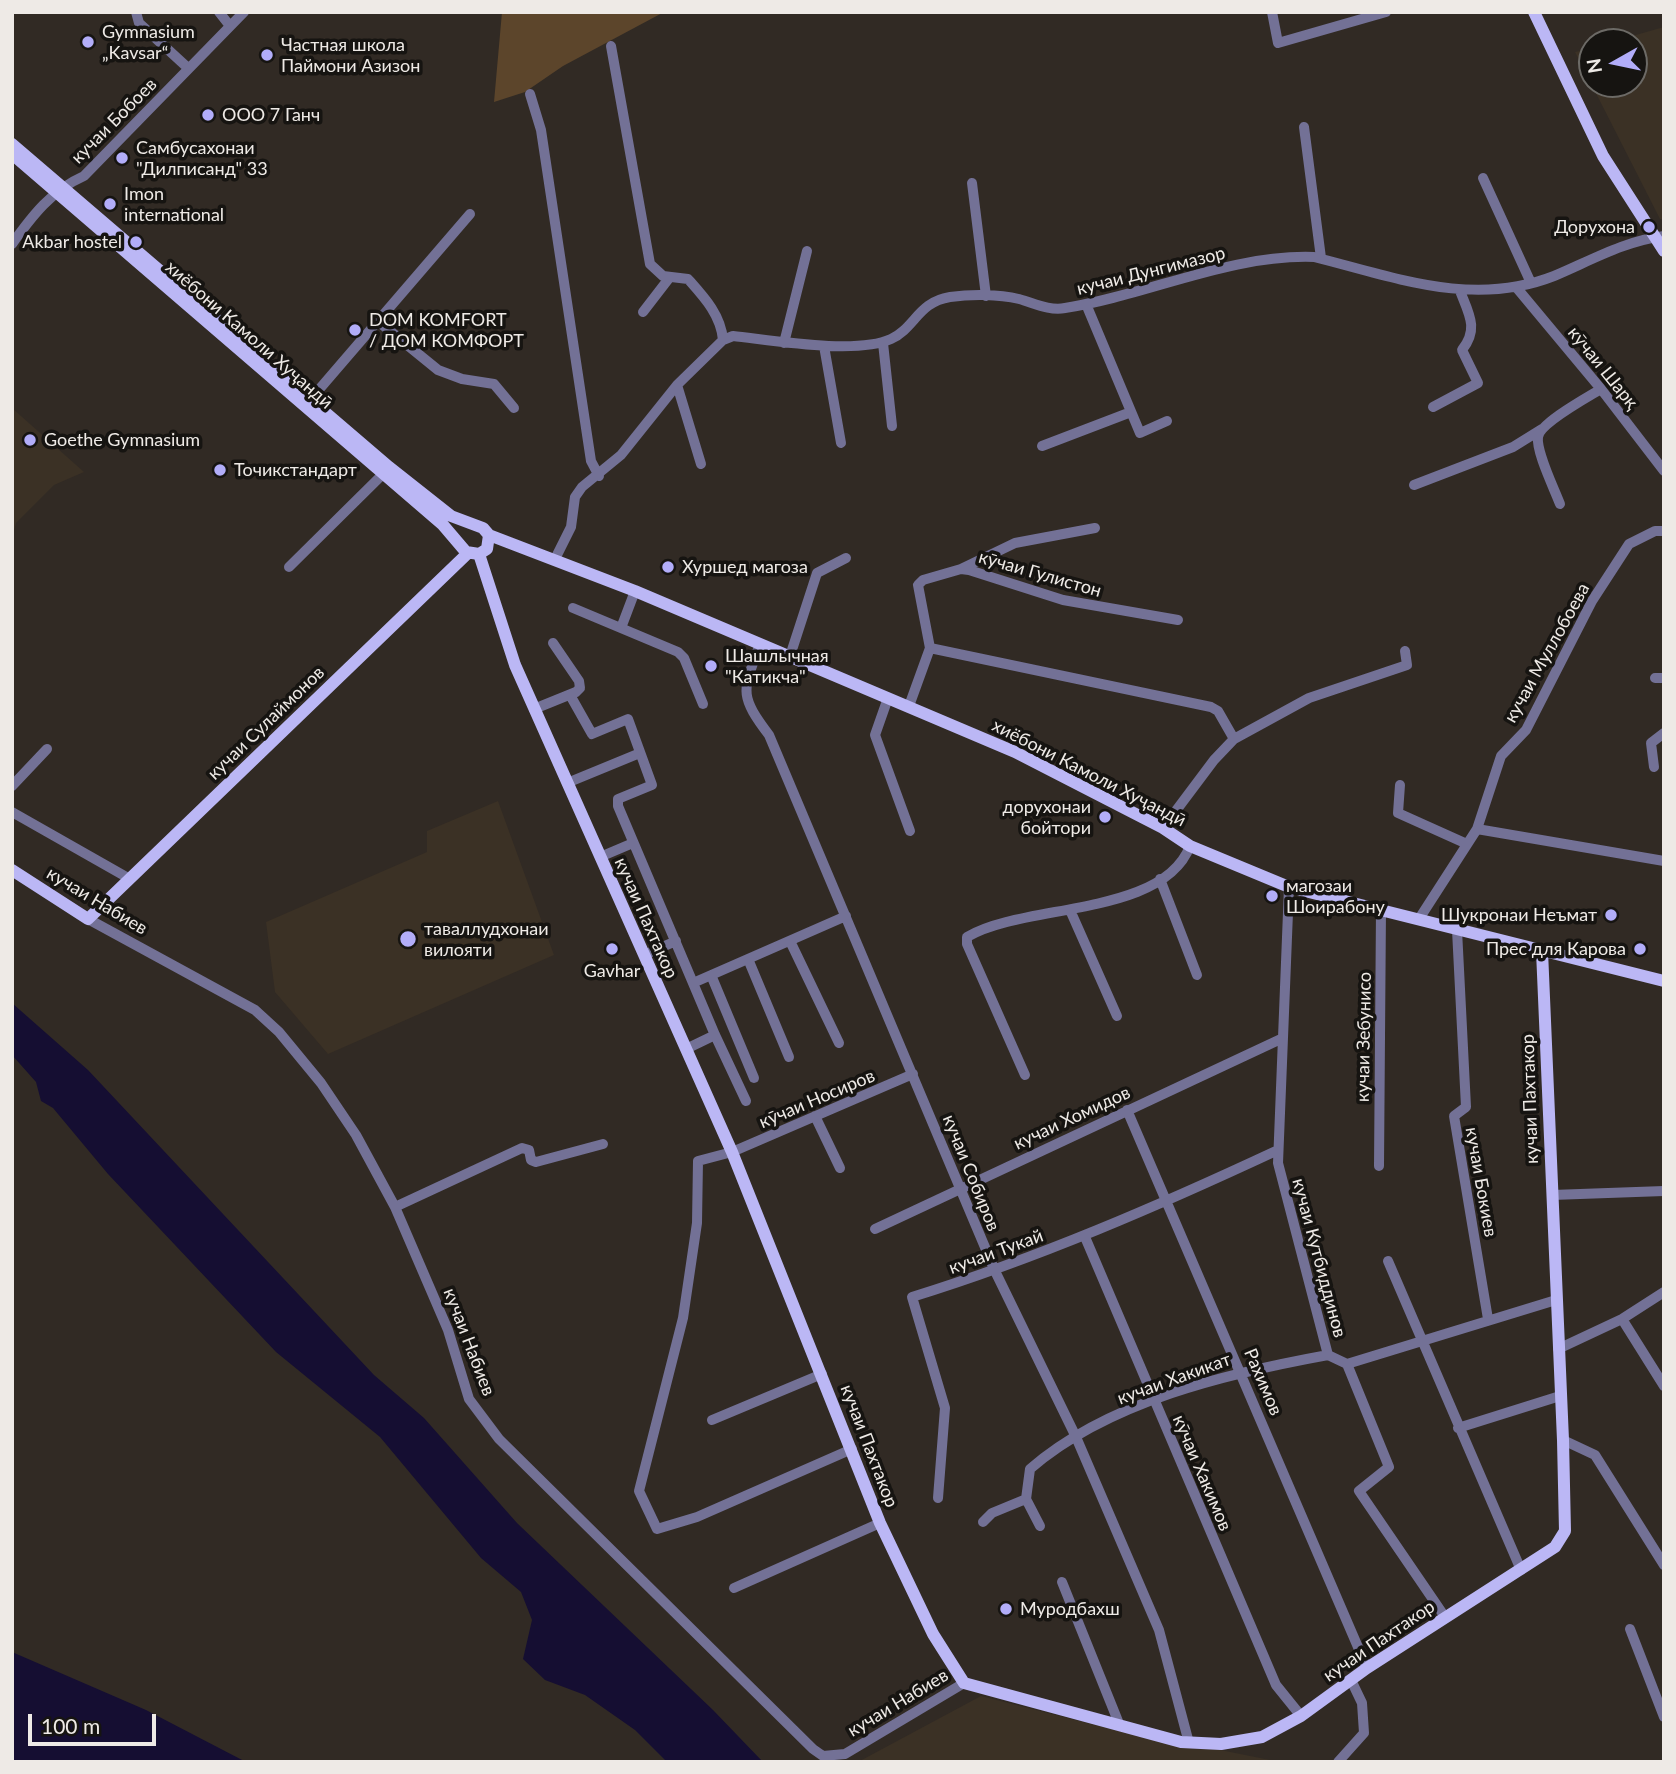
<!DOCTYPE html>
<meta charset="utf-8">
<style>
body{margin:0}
#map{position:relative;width:1676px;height:1774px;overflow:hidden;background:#312a24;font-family:Lato,sans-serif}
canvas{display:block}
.frame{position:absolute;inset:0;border:14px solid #eeeae6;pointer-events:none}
.north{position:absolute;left:1578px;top:28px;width:70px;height:70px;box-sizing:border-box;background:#161411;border:2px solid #6c6a66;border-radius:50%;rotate:261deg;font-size:19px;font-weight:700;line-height:28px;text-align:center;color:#eeeae6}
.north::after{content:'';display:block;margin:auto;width:24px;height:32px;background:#b2adf9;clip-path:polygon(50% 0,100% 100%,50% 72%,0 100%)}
.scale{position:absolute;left:28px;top:1714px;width:128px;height:32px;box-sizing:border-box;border:4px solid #eeeae6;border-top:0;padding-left:9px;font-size:21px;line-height:24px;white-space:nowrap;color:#eeeae6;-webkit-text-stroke:5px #161411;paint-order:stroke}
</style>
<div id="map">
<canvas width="1676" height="1774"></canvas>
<div class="frame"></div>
<div class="north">N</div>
<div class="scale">100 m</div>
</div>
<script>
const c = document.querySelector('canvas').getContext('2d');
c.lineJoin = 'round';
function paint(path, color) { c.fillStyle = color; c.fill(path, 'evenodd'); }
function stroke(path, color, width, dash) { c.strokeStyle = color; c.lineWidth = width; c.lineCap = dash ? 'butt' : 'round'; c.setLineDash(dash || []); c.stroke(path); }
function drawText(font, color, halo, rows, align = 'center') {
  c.font = font + ' Lato,sans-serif'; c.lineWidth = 7; c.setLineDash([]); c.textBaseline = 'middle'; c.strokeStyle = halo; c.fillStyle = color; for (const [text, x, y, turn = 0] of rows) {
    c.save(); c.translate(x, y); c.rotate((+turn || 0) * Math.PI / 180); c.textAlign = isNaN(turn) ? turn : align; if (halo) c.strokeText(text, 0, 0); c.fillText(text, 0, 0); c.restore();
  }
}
paint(new Path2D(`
 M1664,27V220L1660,219L1575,52L1592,48V84H1634V42H1611Z
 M12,408L84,472L54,485L16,523L12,537Z
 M498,801L554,955L328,1054L275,992L266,922L427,852V831Z
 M981,1696L1091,1724L1280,1762H858Z`), '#3b3125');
paint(new Path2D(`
 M502,12H664L563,66L525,92L494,102Z`), '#5c452b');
paint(new Path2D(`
 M12,1003L88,1070L374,1375L424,1418L517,1523L713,1710L763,1762H667L635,1730L585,1695L545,1680L523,1659L532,1620L521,1592L481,1558L380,1437L276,1352L108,1174L53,1108L41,1101L36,1082L12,1055Z
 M12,1652L146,1710L246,1762H12Z`), '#150e32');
stroke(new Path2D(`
 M136,12L139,23L188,68
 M219,12L230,26
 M1272,12L1278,43L1386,12
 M611,46L650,264L663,276L688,279C704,297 721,315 723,340
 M530,94L541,130L591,461L599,476
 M1304,127L1321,258
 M1483,178L1531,283
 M972,183L986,296
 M12,244C32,216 52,190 84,176L244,12
 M1516,287L1601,389L1664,471
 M1086,304L1140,433L1167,421
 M643,312L670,277
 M379,322L438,370L462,379L494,384L514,408
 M784,343L807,251
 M883,343L892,426
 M824,346L841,443
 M677,385L701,464
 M310,400L470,214
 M1433,407L1478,383L1462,350C1479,329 1469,314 1460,291
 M1042,446L1131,412
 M1414,485L1513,447L1542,429
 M1560,504C1554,488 1536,452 1538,437C1540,423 1588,397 1601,389
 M555,559L571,527L575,497L582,487L621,455L677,385L723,340L733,336C771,340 856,355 891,339C915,328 918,302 950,297C971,294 998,294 1019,299C1034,303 1049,311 1065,308C1148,295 1230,254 1314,257C1394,277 1473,308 1554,276C1590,261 1624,241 1664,236
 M289,567L383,474
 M961,569L1015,543L1095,528
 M573,608L678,652L684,658L703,704
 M621,628L635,591
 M760,644C743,691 738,694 769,735L995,1271L1076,1437L1159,1630L1189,1743
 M930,648L918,585L923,580L961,569L969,570L1063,600L1178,620
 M790,656L817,573L846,558
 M1655,678H1664
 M570,695L592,734L628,719L652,785L618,799V806L715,1035L746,1101
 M888,698L875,735L910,831
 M909,706L930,648L1211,707L1218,711L1234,739
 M534,709L576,692L580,688L579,681L553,643
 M1654,767L1651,743L1664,733
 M567,783L640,753
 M1400,785L1398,813L1467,844
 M12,786L47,749
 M12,812L130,879
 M1163,828L1214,760L1234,739L1309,698L1407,665L1405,651
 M1477,829L1664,861
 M600,857L633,843
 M1160,879L1197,975
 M1289,887L1278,1163L1328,1355L1347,1364L1389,1467L1359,1491L1445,1617
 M1070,910L1117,1016
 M88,919L255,1010L279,1032L321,1083L356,1135L395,1207L448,1330L469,1399L499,1439L813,1749L823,1756L845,1754L964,1683
 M1419,919L1477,829L1501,756L1526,730L1592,601L1629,544L1655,531H1664
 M1457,930L1466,1107L1454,1116L1488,1319
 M790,941L839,1043
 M644,955L676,941
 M748,959L789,1057
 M711,975L754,1078
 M693,983L846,916
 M686,1049L715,1035
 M1025,1075L967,944V937C1023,903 1163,917 1190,846
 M1127,1110L1367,1668
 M815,1116L840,1168
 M1379,1166L1381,909
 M1552,1195L1664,1191
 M395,1207L522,1148L529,1150L531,1160L536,1162L603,1144
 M875,1229L1283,1038
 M1085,1237L1276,1685L1301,1716
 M1388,1261L1521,1570
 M1622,1319L1664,1386
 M1558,1349L1622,1319L1664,1292
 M1347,1364L1556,1300
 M712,1420L822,1374
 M1458,1428L1560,1396
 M1563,1440L1595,1455L1664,1565
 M852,1449L697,1517L657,1529L639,1491L683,1318L697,1223L698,1161L732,1152L913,1074
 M938,1498L945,1408L912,1297C1038,1258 1158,1206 1278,1150
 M983,1522L992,1513L1026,1499
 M1040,1526L1026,1499L1030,1469C1108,1401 1229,1373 1328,1355
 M1062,1582L1120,1726
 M734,1588L880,1523
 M1630,1629L1664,1717
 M1338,1762L1364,1733L1362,1703L1351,1680`), '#737196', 10);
stroke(new Path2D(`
 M1534,12L1603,156L1664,251
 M12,144L389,467L451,516L483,528L489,535L487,549L479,554L466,552L443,525L12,154
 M489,535L635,591L1015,752L1163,828L1190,846L1289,887L1664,981
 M479,554L515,665L732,1152L880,1523L933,1634L964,1683L1181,1742L1221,1744L1262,1737L1301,1716L1367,1668L1555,1547L1565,1531L1563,1440L1542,951
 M12,870L88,919L468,553`), '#bbb7f5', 12);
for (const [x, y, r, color] of [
 [88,42,7,"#b2adf9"],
 [267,55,7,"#b2adf9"],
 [208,115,7,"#b2adf9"],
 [122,158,7,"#b2adf9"],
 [110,204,7,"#b2adf9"],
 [1649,227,7,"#b2adf9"],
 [136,242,7,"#b2adf9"],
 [355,330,7,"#b2adf9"],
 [30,440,7,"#b2adf9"],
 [220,470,7,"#b2adf9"],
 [668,567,7,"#b2adf9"],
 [711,666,7,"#b2adf9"],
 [1105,817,7,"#b2adf9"],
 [1272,896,7,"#b2adf9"],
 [1611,915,7,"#b2adf9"],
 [408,939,9,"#b2adf9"],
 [612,949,7,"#b2adf9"],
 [1640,949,7,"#b2adf9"],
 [1006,1609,7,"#b2adf9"]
]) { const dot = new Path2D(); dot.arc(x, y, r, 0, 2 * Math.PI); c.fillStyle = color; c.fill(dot); stroke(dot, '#161411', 2.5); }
drawText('18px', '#eeeae6', '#161411', [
 ["Gymnasium",102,32],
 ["„Kavsar“",102,53],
 ["Частная школа",281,45],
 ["Паймони Азизон",281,66],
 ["ООО 7 Ганч",222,115],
 ["Самбусахонаи",136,148],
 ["\"Дилписанд\" 33",136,169],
 ["Imon",124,194],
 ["international",124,215],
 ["Дорухона",1635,227,"right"],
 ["Akbar hostel",122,242,"right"],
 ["DOM KOMFORT",369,320],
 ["/ ДОМ КОМФОРТ",369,341],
 ["Goethe Gymnasium",44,440],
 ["Точикстандарт",234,470],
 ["Хуршед магоза",682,567],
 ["Шашлычная",725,656],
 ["\"Катикча\"",725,677],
 ["дорухонаи",1091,807,"right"],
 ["бойтори",1091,828,"right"],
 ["магозаи",1286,886],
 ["Шоирабону",1286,907],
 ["Шукронаи Неъмат",1597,915,"right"],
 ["таваллудхонаи",424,929],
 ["вилояти",424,950],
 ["Прес для Карова",1626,949,"right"],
 ["Gavhar",612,971,"center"],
 ["Муродбахш",1020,1609]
], 'left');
drawText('18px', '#eeeae6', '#161411', [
 ["кучаи Бобоев",114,121,-45],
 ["кучаи Дунгимазор",1151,271,-14],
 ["хиёбони Камоли Хуҷандӣ",249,335,41],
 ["кӯчаи Шарқ",1603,368,51],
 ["кӯчаи Гулистон",1040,574,16],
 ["кучаи Муллобоева",1547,653,-61],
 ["кучаи Сулаймонов",266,723,-44],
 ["хиёбони Камоли Хуҷандӣ",1089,773,27],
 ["кучаи Набиев",97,901,31],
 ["кучаи Пахтакор",646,918,66],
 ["кучаи Зебунисо",1364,1037,-89],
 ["кӯчаи Носиров",817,1099,-23],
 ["кучаи Пахтакор",1530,1099,-92],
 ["кучаи Хомидов",1072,1118,-25],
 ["кучаи Собиров",971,1173,68],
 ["кучаи Бокиев",1481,1182,80],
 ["кучаи Тукай",996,1252,-20],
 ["кучаи Кутбиддинов",1319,1258,75],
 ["кучаи Набиев",469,1342,69],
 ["кучаи Хакикат",1174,1379,-20],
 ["Рахимов",1263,1382,67],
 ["кучаи Пахтакор",869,1446,69],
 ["кӯчаи Хакимов",1202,1473,67],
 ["кучаи Пахтакор",1379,1641,-34],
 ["кучаи Набиев",898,1703,-31]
]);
</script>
